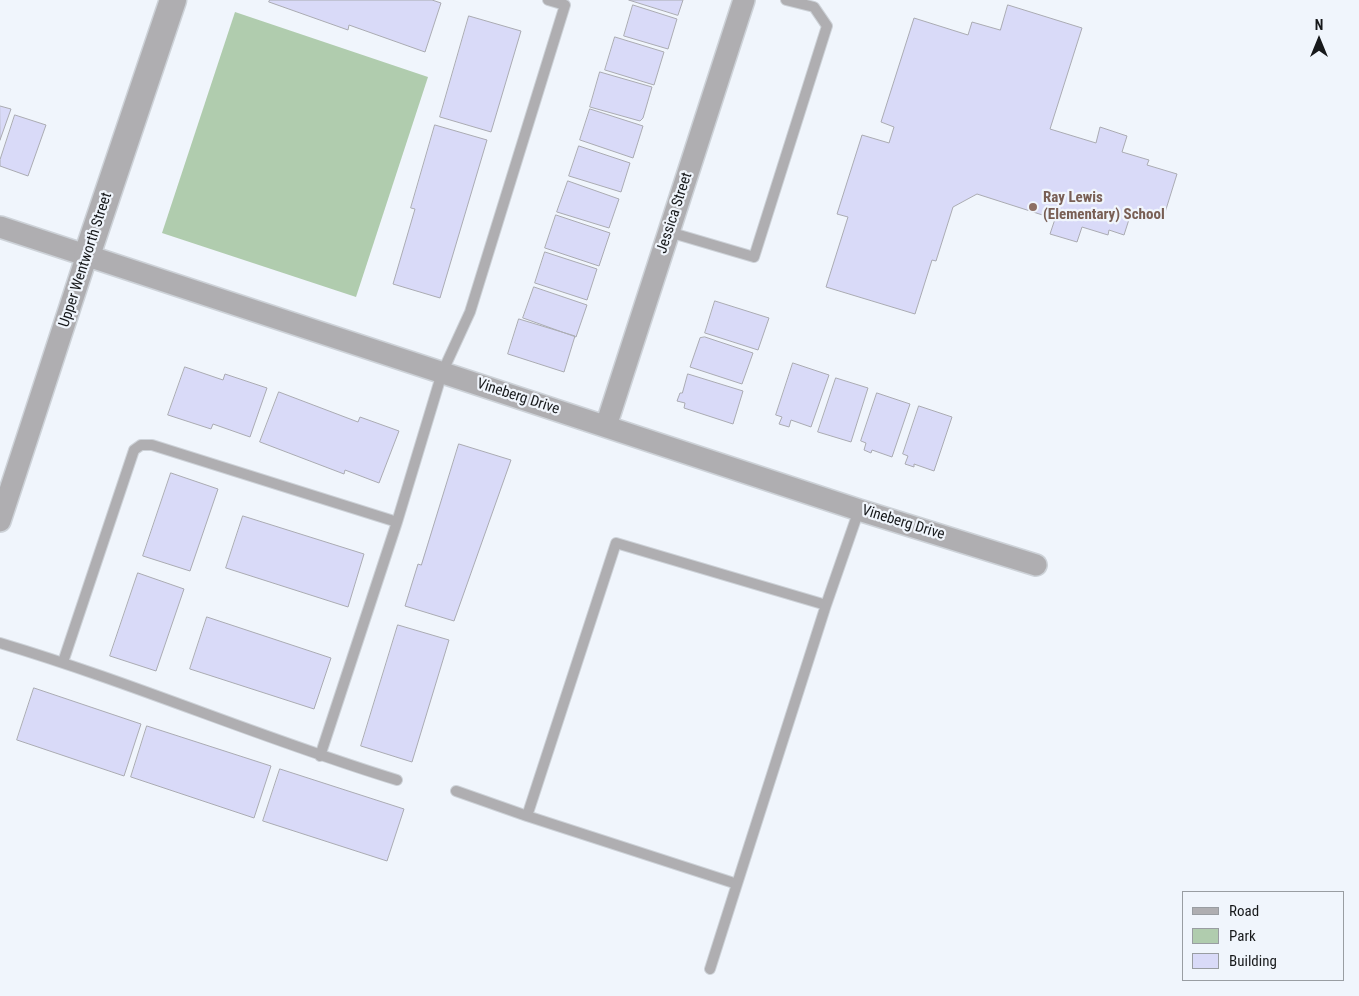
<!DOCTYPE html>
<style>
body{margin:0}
#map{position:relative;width:1359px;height:996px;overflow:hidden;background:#f0f5fc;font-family:"Roboto Condensed",sans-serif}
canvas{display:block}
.legend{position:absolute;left:1182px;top:891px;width:162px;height:90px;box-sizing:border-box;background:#f0f5fc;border:1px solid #999da2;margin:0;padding:6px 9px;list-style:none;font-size:15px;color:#17191b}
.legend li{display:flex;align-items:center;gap:10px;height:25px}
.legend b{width:25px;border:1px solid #999da2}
.north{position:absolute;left:1294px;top:15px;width:50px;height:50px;-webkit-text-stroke:4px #f0f5fc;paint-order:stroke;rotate:0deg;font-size:14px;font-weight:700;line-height:20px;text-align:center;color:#17191b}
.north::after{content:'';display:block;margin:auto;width:18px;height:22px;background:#17191b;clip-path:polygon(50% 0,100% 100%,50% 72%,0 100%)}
</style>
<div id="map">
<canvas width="1359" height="996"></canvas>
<ul class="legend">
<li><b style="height:6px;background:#afaeb1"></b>Road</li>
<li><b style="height:14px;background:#b0ccae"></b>Park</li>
<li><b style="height:14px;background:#d9daf8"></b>Building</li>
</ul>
<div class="north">N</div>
</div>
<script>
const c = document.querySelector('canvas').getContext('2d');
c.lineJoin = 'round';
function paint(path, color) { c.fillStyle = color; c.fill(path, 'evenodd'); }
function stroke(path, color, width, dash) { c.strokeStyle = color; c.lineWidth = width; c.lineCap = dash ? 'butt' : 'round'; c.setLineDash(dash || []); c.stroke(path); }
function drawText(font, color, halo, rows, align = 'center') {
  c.font = font + ' "Roboto Condensed",sans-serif'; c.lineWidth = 4.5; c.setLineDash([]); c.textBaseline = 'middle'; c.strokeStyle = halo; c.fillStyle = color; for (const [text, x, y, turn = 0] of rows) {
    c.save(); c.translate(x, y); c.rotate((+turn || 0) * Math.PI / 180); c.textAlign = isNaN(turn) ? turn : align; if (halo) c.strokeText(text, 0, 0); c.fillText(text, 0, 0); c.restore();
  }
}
paint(new Path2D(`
 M235,12L428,77L356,297L162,233Z`), '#b0ccae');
const building = new Path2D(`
 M270,0H432L441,3L425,52L349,25L348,30L269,2Z
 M629,0H683L678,15Z
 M633,5L677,19L668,49L624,36Z
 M1008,5L1082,28L1050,129L1096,143L1100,127L1127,136L1122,152L1149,160L1147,165L1177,174L1163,219L1132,210L1124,235L1109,230L1108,235L1082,227L1077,242L1050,234L1055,219L977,194L953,207L936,261L932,260L915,314L826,287L848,217L837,214L862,135L889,143L894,127L881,122L914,18L968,35L972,22L1000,30Z
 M469,16L521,31L491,132L440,117Z
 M615,37L664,52L654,85L605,70Z
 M600,72L652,87L643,118L640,121L590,107Z
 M0,106L11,109L0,140Z
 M590,109L643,126L633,158L580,140Z
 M15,115L46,125L28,176L0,166V160Z
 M435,125L487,140L440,298L393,284L415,209L411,208Z
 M579,146L630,163L621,192L569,176Z
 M568,181L619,199L609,228L557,212Z
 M556,215L610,233L599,266L545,248Z
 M545,252L597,269L587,300L535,283Z
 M534,287L587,305L576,337L523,318Z
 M715,301L769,318L758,350L705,333Z
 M519,319L575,336L564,372L508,354Z
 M705,337L753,353L742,384L690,367L700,338Z
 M793,363L829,375L811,427L791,420L789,427L779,424L782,417L776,415Z
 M185,367L223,380L225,374L267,388L250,437L213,424L211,429L168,415Z
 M688,374L743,391L733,424L684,408L685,403L677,401L680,393H682Z
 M836,378L868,388L851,442L818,432Z
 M279,392L358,422L360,417L399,431L379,483L345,470L344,474L260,442Z
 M877,393L910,404L892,457L872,450L871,453L864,450L866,443L861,441Z
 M919,406L952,417L934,471L914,464V467L905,464L908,456L903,454Z
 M459,444L511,460L454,621L405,606L418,564L421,565Z
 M171,473L218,489L190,571L143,556Z
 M243,516L364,554L348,607L226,568Z
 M138,573L184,589L156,671L110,656Z
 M207,617L331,658L314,709L190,669Z
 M398,625L449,640L412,762L361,746Z
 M34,688L141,724L124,776L17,740Z
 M147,726L271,766L254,818L131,777Z
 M280,769L404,809L387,861L263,821Z`);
paint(building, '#d9daf8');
stroke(building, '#aaabb2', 1);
const service = new Path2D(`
 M669,232L754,257L827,26L814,7L786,0
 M826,605L616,543L527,816L737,884L826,605L859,510
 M0,643C134,683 263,739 397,780
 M63,662L134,450L141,445H152L397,522L442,373L470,312L565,5L548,0
 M320,756L397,522
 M456,791L527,816
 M710,969L737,884`);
const minor = new Path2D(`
 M0,227L859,510L1036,565
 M606,426L744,0
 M0,521L87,255`);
const tertiary = new Path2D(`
 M87,255L173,0`);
stroke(service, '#cdd2d8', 12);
stroke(minor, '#cdd2d8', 24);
stroke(tertiary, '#cdd2d8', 29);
stroke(service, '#afaeb1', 10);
stroke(minor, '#afaeb1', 21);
stroke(tertiary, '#afaeb1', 26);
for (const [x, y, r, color] of [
 [1033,207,5,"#8d6e63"]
]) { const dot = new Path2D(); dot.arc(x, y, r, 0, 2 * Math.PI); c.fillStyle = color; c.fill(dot); stroke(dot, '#f0f5fc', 2); }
drawText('bold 15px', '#785e54', '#f0f5fc', [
 ["Ray Lewis",1043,198],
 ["(Elementary) School",1043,215]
], 'left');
drawText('15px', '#17191b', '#f0f5fc', [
 ["Jessica Street",675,213,-72],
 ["Upper Wentworth Street",86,260,-72],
 ["Vineberg Drive",518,397,18],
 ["Vineberg Drive",903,523,17]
]);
</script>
